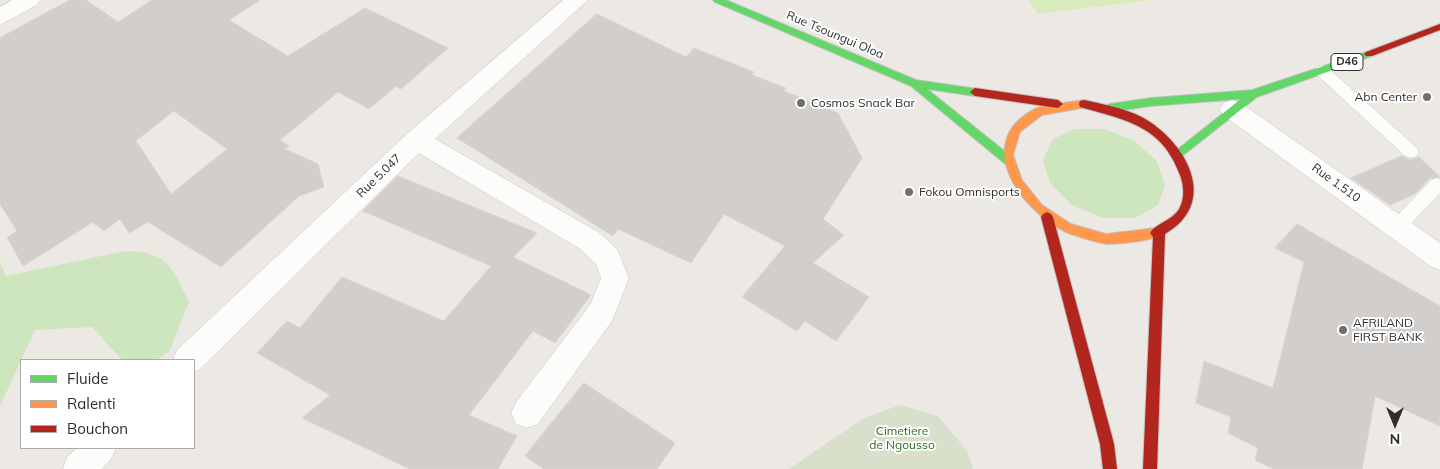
<!DOCTYPE html>
<style>
body{margin:0}
#map{position:relative;width:1440px;height:469px;overflow:hidden;background:#ece8e4;font-family:Mulish,sans-serif}
canvas{display:block}
.legend{position:absolute;left:20px;top:359px;width:175px;height:90px;box-sizing:border-box;background:#fff;border:1px solid #ababab;margin:0;padding:6px 9px;list-style:none;font-size:15px;color:#2e2e2e}
.legend li{display:flex;align-items:center;gap:10px;height:25px}
.legend b{width:25px;border:1px solid #ababab}
.north{position:absolute;left:1370px;top:399px;width:50px;height:50px;-webkit-text-stroke:4px #fff;paint-order:stroke;rotate:180deg;font-size:14px;font-weight:700;line-height:20px;text-align:center;color:#2e2e2e}
.north::after{content:'';display:block;margin:auto;width:18px;height:22px;background:#2e2e2e;clip-path:polygon(50% 0,100% 100%,50% 72%,0 100%)}
</style>
<div id="map">
<canvas width="1440" height="469"></canvas>
<ul class="legend">
<li><b style="height:6px;background:#63d668"></b>Fluide</li>
<li><b style="height:6px;background:#ff974d"></b>Ralenti</li>
<li><b style="height:6px;background:#b3261e"></b>Bouchon</li>
</ul>
<div class="north">N</div>
</div>
<script>
const c = document.querySelector('canvas').getContext('2d');
c.lineJoin = 'round';
function paint(path, color) { c.fillStyle = color; c.fill(path, 'evenodd'); }
function stroke(path, color, width, dash) { c.strokeStyle = color; c.lineWidth = width; c.lineCap = dash ? 'butt' : 'round'; c.setLineDash(dash || []); c.stroke(path); }
function drawText(font, color, halo, rows, align = 'center') {
  c.font = font + ' Mulish,sans-serif'; c.lineWidth = 4; c.setLineDash([]); c.textBaseline = 'middle'; c.strokeStyle = halo; c.fillStyle = color; for (const [text, x, y, turn = 0] of rows) {
    c.save(); c.translate(x, y); c.rotate((+turn || 0) * Math.PI / 180); c.textAlign = isNaN(turn) ? turn : align; if (halo) c.strokeText(text, 0, 0); c.fillText(text, 0, 0); c.restore();
  }
}
paint(new Path2D(`
 M1074,129H1104L1133,140L1156,160L1165,184L1158,205L1135,218H1103L1072,205L1050,183L1043,160L1052,140Z
 M125,251C168,251 172,268 189,302L169,352L156,360H122L92,327L35,330L0,406V263L6,276Z`), '#cee6be');
paint(new Path2D(`
 M900,405L938,416L967,451L973,469H789L864,418Z`), '#d8e0cc');
paint(new Path2D(`
 M1029,0H1151L1037,14Z`), '#d9eabb');
const building = new Path2D(`
 M70,0H86L118,22L152,0H260L229,20L288,56L365,8L448,48L401,89L396,86L369,109L338,92L280,140L289,146L285,149L318,164L324,187L299,196L221,267L148,222L129,233L120,219L104,231L93,222L23,266L7,237L17,231L0,204V38ZM174,111L227,149L171,194L136,141Z
 M597,14L686,57L694,48L754,72L752,75L786,88L784,91L838,113L862,158L823,219L844,235L813,263L869,297L836,341L805,321L797,331L742,297L785,246L724,214L691,263L618,229L613,236L457,138Z
 M1402,156L1410,160L1419,157L1440,177L1430,178L1415,194L1390,205L1351,178Z
 M398,176L537,233L513,257L591,295L555,343L533,331L469,415L517,436L498,469H410L302,418L330,395L257,353L287,321L300,328L342,277L444,321L491,266L363,211Z
 M1297,224L1440,306V426L1375,396L1362,469H1274L1255,460L1258,448L1228,433L1231,417L1196,403L1204,361L1273,388L1304,262L1275,248Z
 M584,383L675,443L657,469H544L525,456Z`);
paint(building, '#d1cecb');
stroke(building, '#d7d4d0', 1);
const lane = new Path2D(`
 M1322,66L1327,67L1417,148L1419,152L1417,156L1411,158L1405,156L1317,75L1314,71L1317,67Z
 M1437,178L1440,179V193L1403,232L1397,234L1391,232L1388,227L1391,222L1431,180Z`);
const street = new Path2D(`
 M12,0H40L37,5L0,25V7Z
 M563,0H588L435,139L600,233L617,249L629,278L612,321L538,424L527,428L516,424L511,413L516,402L590,305L601,278L596,264L580,249L419,153L199,370L194,372V360H173L177,350L408,133Z
 M1232,100L1241,103L1440,243V270L1430,266L1223,115L1220,109L1223,103Z
 M77,448H116L111,459L102,469H63L67,457Z`);
const fast = new Path2D(`
 M713,0H726L916,80L978,89L980,92L975,96L927,89L1012,157L1013,160L1012,163H1004L911,86L715,2Z
 M1369,51L1372,52V56L1257,97L1177,160L1173,159L1172,156L1173,153L1241,99L1151,106L1109,112L1104,108L1109,104L1151,98L1252,90Z`);
const slow = new Path2D(`
 M1084,100L1088,101L1089,104L1088,107L1042,115L1020,132L1013,155L1022,180L1042,205L1071,224L1106,234L1156,228L1160,230L1162,233L1160,236C1147,241 1121,244 1107,244C1098,243 1072,235 1064,231C1019,208 972,142 1035,109C1045,104 1072,102 1084,100Z`);
const jam = new Path2D(`
 M1440,24V30L1372,56H1366L1364,54L1366,52Z
 M975,88L1058,100L1063,104L1058,108L975,96L970,92Z
 M1084,100C1106,105 1131,109 1150,122C1190,149 1217,204 1165,234L1157,469H1143L1153,237L1150,233C1156,223 1172,221 1179,209C1185,199 1184,185 1180,175C1162,125 1125,120 1080,107L1079,104L1080,101Z
 M1047,212L1051,214L1053,217L1114,444L1117,469H1103L1100,444L1041,217L1043,214Z`);
stroke(lane, '#c5c4c5', 1);
stroke(street, '#c5c4c5', 1);
stroke(fast, '#c5c4c5', 2);
stroke(slow, '#c5c4c5', 2);
stroke(jam, '#c5c4c5', 2);
paint(lane, '#fcfcfb');
paint(street, '#fcfcfb');
paint(fast, '#63d668');
paint(slow, '#ff974d');
paint(jam, '#b3261e');
for (const [x, y, r, color] of [
 [1427,97,5,"#706f6e"],
 [801,103,5,"#706f6e"],
 [909,192,5,"#706f6e"],
 [1343,330,5,"#706f6e"]
]) { const dot = new Path2D(); dot.arc(x, y, r, 0, 2 * Math.PI); c.fillStyle = color; c.fill(dot); stroke(dot, '#fff', 2); }
for (const [x, y, w] of [
 [1347,62,32]
]) { const box = new Path2D(); box.roundRect(x - w / 2, y - 8.5, w, 17, 4); c.fillStyle = '#fff'; c.fill(box); stroke(box, '#2e2e2e', 1); }
drawText('bold 11px', '#2e2e2e', null, [
 ["D46",1347,62]
]);
drawText('12px', '#2e2e2e', '#fff', [
 ["Rue Tsoungui Oloa",835,35,23],
 ["Rue 5.047",379,176,-44],
 ["Rue 1.510",1336,183,36]
]);
drawText('12px', '#2e2e2e', '#fff', [
 ["Abn Center",1417,97,"right"],
 ["Cosmos Snack Bar",811,103],
 ["Fokou Omnisports",919,192],
 ["AFRILAND",1353,323],
 ["FIRST BANK",1353,337]
], 'left');
drawText('12px', '#2c6e1b', '#fff', [
 ["Cimetiere",902,431],
 ["de Ngousso",902,445]
]);
</script>
